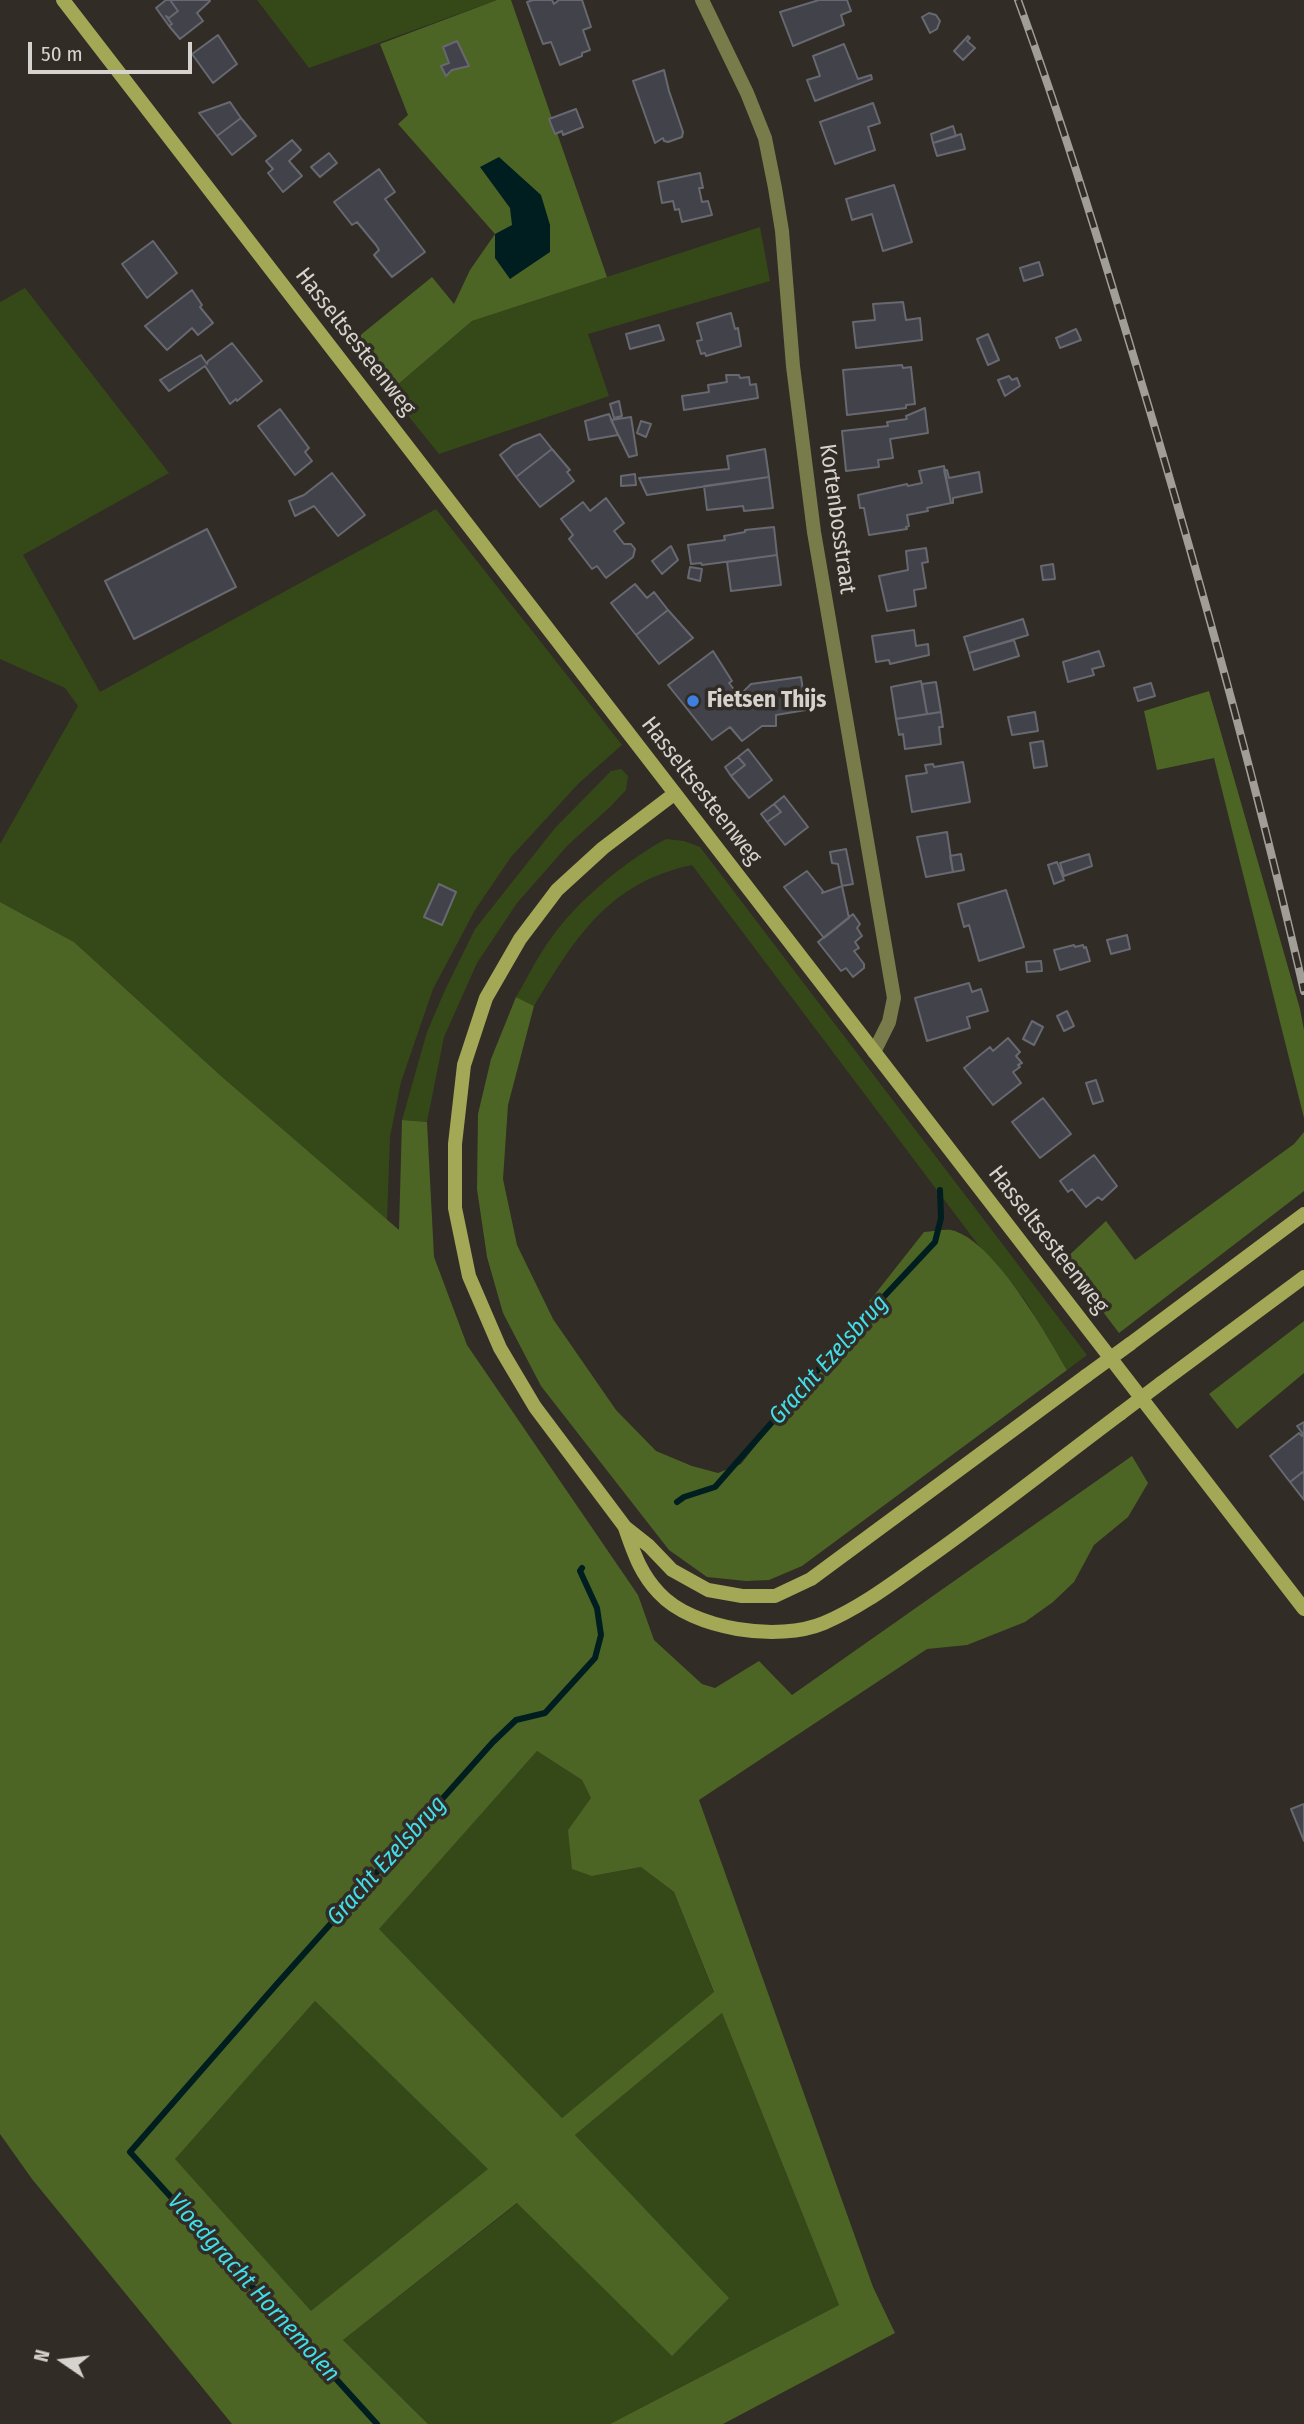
<!DOCTYPE html>
<style>
body{margin:0}
#map{position:relative;width:1304px;height:2424px;overflow:hidden;background:#312c25;font-family:"Fira Sans Condensed",sans-serif}
canvas{display:block}
.north{position:absolute;left:28px;top:2326px;width:70px;height:70px;-webkit-text-stroke:5px #312c25;paint-order:stroke;rotate:284deg;font-size:19px;font-weight:700;line-height:28px;text-align:center;color:#d6d3ce}
.north::after{content:'';display:block;margin:auto;width:24px;height:32px;background:#d6d3ce;clip-path:polygon(50% 0,100% 100%,50% 72%,0 100%)}
.scale{position:absolute;left:28px;top:42px;width:164px;height:32px;box-sizing:border-box;border:4px solid #d6d3ce;border-top:0;padding-left:9px;font-size:21px;line-height:24px;white-space:nowrap;color:#d6d3ce;-webkit-text-stroke:5px #312c25;paint-order:stroke}
</style>
<div id="map">
<canvas width="1304" height="2424"></canvas>
<div class="north">N</div>
<div class="scale">50 m</div>
</div>
<script>
const c = document.querySelector('canvas').getContext('2d');
c.lineJoin = 'round';
function paint(path, color) { c.fillStyle = color; c.fill(path, 'evenodd'); }
function stroke(path, color, width, dash) { c.strokeStyle = color; c.lineWidth = width; c.lineCap = dash ? 'butt' : 'round'; c.setLineDash(dash || []); c.stroke(path); }
function drawText(font, color, halo, rows, align = 'center') {
  c.font = font + ' "Fira Sans Condensed",sans-serif'; c.lineWidth = 7; c.setLineDash([]); c.textBaseline = 'middle'; c.strokeStyle = halo; c.fillStyle = color; for (const [text, x, y, turn = 0] of rows) {
    c.save(); c.translate(x, y); c.rotate((+turn || 0) * Math.PI / 180); c.textAlign = isNaN(turn) ? turn : align; if (halo) c.strokeText(text, 0, 0); c.fillText(text, 0, 0); c.restore();
  }
}
paint(new Path2D(`
 M257,0H497L309,68Z
 M760,227L770,281L588,334L609,396L439,454L389,392L472,321Z
 M25,288L169,473L23,555L100,692L436,509L622,745L579,783L511,857L475,910L433,989L401,1082L390,1137L387,1221L221,1076L74,942L0,902V844L78,706L65,688L0,659V302Z
 M621,769L628,776L626,790L610,807L568,845L517,903L477,963L444,1037L427,1122L402,1120L427,1032L445,990L475,929L555,828L611,771Z
 M666,839L684,841L700,847L1087,1355L1067,1370L1025,1300L976,1242L692,865C608,883 575,938 534,1006L516,997C528,977 538,955 552,937C577,901 628,859 666,839Z
 M537,1751L582,1780L592,1799L568,1830L592,1876L641,1867L674,1892L714,1993L562,2118L378,1929Z
 M315,2001L489,2169L311,2312L174,2159Z
 M722,2013L839,2305L610,2424H428L343,2340L518,2203L672,2355L728,2298L575,2135Z`), '#354818');
paint(new Path2D(`
 M497,0H511L607,277L472,321L389,392L352,342L432,277L454,304L470,270L495,234L398,124L408,115L380,44Z
 M1209,691L1300,1009L1304,1030V1118L1214,758L1157,770L1144,711Z
 M0,902L74,942L221,1076L399,1230L402,1120L427,1122L434,1257L467,1345L638,1595L654,1640L702,1684L715,1688L759,1661L792,1695L1132,1456L1148,1483L1128,1517L1094,1545L1074,1582L1053,1602L1025,1622L967,1645L927,1649L699,1800L873,2287L895,2333L723,2424H610L839,2305L722,2013L575,2135L729,2298L672,2356L517,2203L343,2340L428,2424H232L32,2179L0,2134ZM537,1751L582,1780L591,1798L568,1830L572,1869L592,1876L641,1867L674,1892L714,1992L562,2118L379,1929ZM315,2001L488,2169L311,2311L175,2159Z
 M516,997L534,1006L508,1105L503,1179L517,1245L553,1319L616,1410L656,1451L692,1466L718,1473L741,1464L924,1232C932,1232 943,1229 951,1230C993,1239 1046,1334 1067,1370L802,1566L769,1580L746,1581L707,1577L669,1550L541,1386L503,1313L487,1257L477,1189L478,1114L491,1059Z
 M1304,1132V1191L1119,1333L1064,1260L1106,1221L1135,1260L1294,1144Z
 M1304,1321V1373L1237,1429L1209,1394Z`), '#4c6525');
paint(new Path2D(`
 M499,157L541,195L550,225V252L510,279L495,258V234L512,225L510,208L480,167Z`), '#001e20');
stroke(new Path2D(`
 M677,1502L684,1497L715,1487L862,1320L935,1242L941,1218L940,1190
 M377,2424L130,2152L276,1985L493,1742L516,1720L545,1713L595,1658L601,1635L597,1608L580,1571L582,1568`), '#001e20', 6);
const building = new Path2D(`
 M166,0H170L178,11L169,18L166,16L172,24L169,26L156,8Z
 M170,0H209L210,1L197,13L203,21L180,39L169,26L172,24L166,16L169,18L178,11Z
 M533,0H552L554,4L559,0H582L591,27L583,30L590,50L582,53V56L560,65L551,42L543,44L527,2Z
 M819,0H847L851,11L841,15L844,25L793,46L780,12Z
 M929,13L936,15L940,21L937,29L930,33L922,17Z
 M218,35L237,64L213,83L192,54Z
 M968,36L970,38L967,41L975,48L963,60L954,51Z
 M457,41L469,66L452,70L446,76L441,66L449,63L443,47Z
 M844,44L858,79L871,75L872,79L815,101L807,80L820,76L813,56Z
 M664,70L669,91L683,132L682,137L668,142L664,141L663,138L655,143L633,81Z
 M230,102L241,118L217,136L199,113Z
 M873,103L880,123L868,127L875,150L835,164L820,122Z
 M576,109L583,127L563,135L562,131L555,134L549,119Z
 M241,118L256,136L232,155L217,136Z
 M953,126L956,136L933,143L931,134Z
 M961,134L965,149L937,156L933,143Z
 M292,140L301,150L289,161L302,176L283,192L268,173L273,169L266,161Z
 M329,153L337,163L320,177L311,167Z
 M379,169L395,192L385,199L425,252L392,277L374,255L379,250L376,245L357,222L352,225L334,202Z
 M700,173L703,188H699L702,202L708,201L712,215L682,222L679,209L675,210L673,201L662,203L658,182Z
 M894,185L912,242L883,251L872,214L852,220L846,199Z
 M153,241L177,273L147,298L122,264Z
 M1039,262L1043,275L1024,281L1020,268Z
 M192,290L202,305L200,307L213,323L198,335L192,328L167,350L145,326Z
 M903,302L906,320L920,318L922,340L856,348L853,322L875,320L873,304Z
 M731,313L735,329L738,328L741,346L706,356L705,353L701,354L697,341L702,340L697,323Z
 M659,325L664,340L630,349L626,334Z
 M1076,329L1081,340L1060,348L1056,338Z
 M988,334L999,360L988,365L977,339Z
 M232,343L262,381L237,401L236,399L230,404L205,366L169,391L160,380L201,355L207,364L208,361Z
 M902,365L903,368L911,367L915,404L906,405V408L847,415L843,370Z
 M726,375H739L740,378L749,377L750,385L756,384L758,398L684,410L682,396L709,392L708,385L727,382Z
 M1009,376L1012,380L1017,378L1020,386L1005,396L998,380Z
 M619,401L622,416L614,418L610,404Z
 M925,408L928,433L890,439L893,458L878,460L879,467L846,471L842,431L888,426L887,422L907,419L906,416Z
 M280,409L309,448L305,452L312,461L295,475L258,426Z
 M609,414L618,435L589,440L585,421Z
 M631,417L637,455L629,457L611,420Z
 M641,421L651,424L646,437L637,433Z
 M540,434L552,449L516,477L500,455L513,445Z
 M552,449L570,470L567,472L574,481L540,507L516,477Z
 M765,449L769,477L647,495L639,478L729,469L727,456Z
 M944,466L951,503L927,508L928,511L907,515L909,526L906,527L907,529L869,535L864,508H860L858,495L907,484L908,486L922,483L919,471Z
 M944,470H947L949,478L979,472L982,492L953,498V503H951Z
 M332,473L365,515L338,536L314,506L295,516L289,501L304,495Z
 M635,474L636,485L621,486V476Z
 M769,477L773,508L744,511L743,506L707,510L704,486Z
 M606,498L624,523L614,531L624,544H631L635,549L633,557L606,578L597,566L592,569L569,539L573,535L561,519L583,502L590,511Z
 M774,527L777,555L702,565L701,563L691,564L688,545L725,540L724,536L745,532V530Z
 M207,529L236,587L134,639L105,581Z
 M671,546L678,560L662,574L652,561Z
 M926,548L928,562L922,563L926,588L914,590L916,606L887,611L879,576L908,570L906,551Z
 M777,555L781,585L731,591L727,562Z
 M1053,564L1055,579L1043,580L1041,566Z
 M690,567L702,569L700,581L688,578Z
 M635,584L647,598L654,592L668,610L636,635L611,603Z
 M668,610L693,638L659,664L636,635Z
 M1023,619L1028,635L969,653L964,637Z
 M914,630L916,646L928,644L929,655L890,664L889,660L876,662L872,636Z
 M1014,640L1019,656L974,670L969,653Z
 M713,651L732,681L729,683L739,696L751,684L801,677L806,710L776,715V726H762L742,741L730,727L712,740L668,685Z
 M1099,651L1104,666L1092,669L1094,675L1068,682L1063,662Z
 M921,681L927,714L896,719L891,687Z
 M936,682L941,712L927,714L922,684Z
 M1151,683L1155,696L1138,701L1134,688Z
 M941,712L943,727H939L941,744L905,749L903,734L899,735L896,719Z
 M1035,712L1038,731L1012,735L1008,717Z
 M1043,741L1047,766L1034,768L1030,743Z
 M748,749L772,780L749,798L731,776L745,765L738,757Z
 M738,757L745,765L731,776L725,767Z
 M963,762L970,802L912,812L906,776L927,773L925,765L933,764L934,767Z
 M784,796L808,827L785,845L767,822L781,812L774,804Z
 M774,804L781,812L767,822L761,814Z
 M947,832L953,872L926,877L917,837Z
 M846,849L853,884L842,886L838,864L832,863L830,852Z
 M961,854L964,870L953,872L950,856Z
 M1089,854L1092,866L1064,876L1060,863Z
 M1057,862L1064,880L1054,884L1048,865Z
 M807,871L823,891L822,893L842,886L849,918L824,938L784,887Z
 M439,884L456,892L442,925L424,917Z
 M1006,890L1024,947L979,961L969,925L964,927L958,904Z
 M853,914L860,924L857,928L862,936L855,942L859,948L854,951L864,964V968L853,977L846,968L841,971L818,942Z
 M1127,935L1130,949L1111,954L1107,940Z
 M1074,945L1075,947L1083,945L1084,948L1086,947L1090,961L1060,970L1054,950Z
 M1041,961L1042,971L1027,972L1026,962Z
 M969,983L972,992L981,989L988,1011L967,1017L970,1028L927,1041L915,998Z
 M1067,1011L1074,1026L1064,1031L1057,1016Z
 M1032,1021L1043,1027L1034,1045L1023,1039Z
 M1008,1038L1020,1052L1016,1056L1022,1063L1018,1065L1020,1067L1013,1072L1021,1083L993,1105L964,1068L990,1047L993,1051Z
 M1096,1080L1103,1101L1093,1104L1086,1083Z
 M1043,1098L1071,1134L1040,1158L1012,1122Z
 M1094,1155L1117,1186L1102,1200L1098,1197L1086,1207L1072,1189L1068,1192L1060,1181Z
 M1304,1422V1471L1290,1482L1270,1456L1299,1433L1302,1436L1303,1434L1297,1426Z
 M1304,1471V1500L1290,1482Z
 M1304,1804V1841L1291,1809Z`);
paint(building, '#41424a');
stroke(building, '#676870', 2);
stroke(new Path2D(`
 M702,0L747,93L765,138L775,188L782,231L793,366L814,532L894,998L889,1022L874,1052`), '#787c4a', 14);
stroke(new Path2D(`
 M63,0L1304,1609
 M674,794L603,848L557,890L520,939L486,998L464,1065L455,1144V1208L469,1276L500,1348L535,1407L625,1527L649,1546L672,1570L708,1590L742,1596H775L811,1579L1086,1376
 M1130,1344L1304,1214
 M1161,1383L1304,1277
 M625,1528C634,1553 640,1573 659,1593C693,1630 779,1642 824,1623C862,1607 895,1581 928,1558C993,1512 1056,1462 1120,1414`), '#a3a856', 14);
const rail = new Path2D(`
 M1018,0C1068,137 1110,278 1152,418C1208,608 1260,798 1304,991`);
stroke(rail, '#a19e98', 8);
stroke(rail, '#312c25', 5, [16]);
stroke(new Path2D(`
 M1086,1376L1130,1344
 M1120,1414L1161,1383`), '#a3a856', 14);
for (const [x, y, r, color] of [
 [693,701,7,"#3f7fe0"]
]) { const dot = new Path2D(); dot.arc(x, y, r, 0, 2 * Math.PI); c.fillStyle = color; c.fill(dot); stroke(dot, '#312c25', 2.5); }
drawText('23px', '#d6d3ce', '#312c25', [
 ["Hasseltsesteenweg",355,342,52],
 ["Kortenbosstraat",837,519,82],
 ["Hasseltsesteenweg",701,791,52],
 ["Hasseltsesteenweg",1048,1240,52]
]);
drawText('bold 23px', '#d6d3ce', '#312c25', [
 ["Fietsen Thijs",707,701]
], 'left');
drawText('italic 24px', '#42dde8', '#312c25', [
 ["Gracht Ezelsbrug",829,1360,-48],
 ["Gracht Ezelsbrug",387,1861,-48],
 ["Vloedgracht Hornemolen",253,2288,48]
]);
</script>
